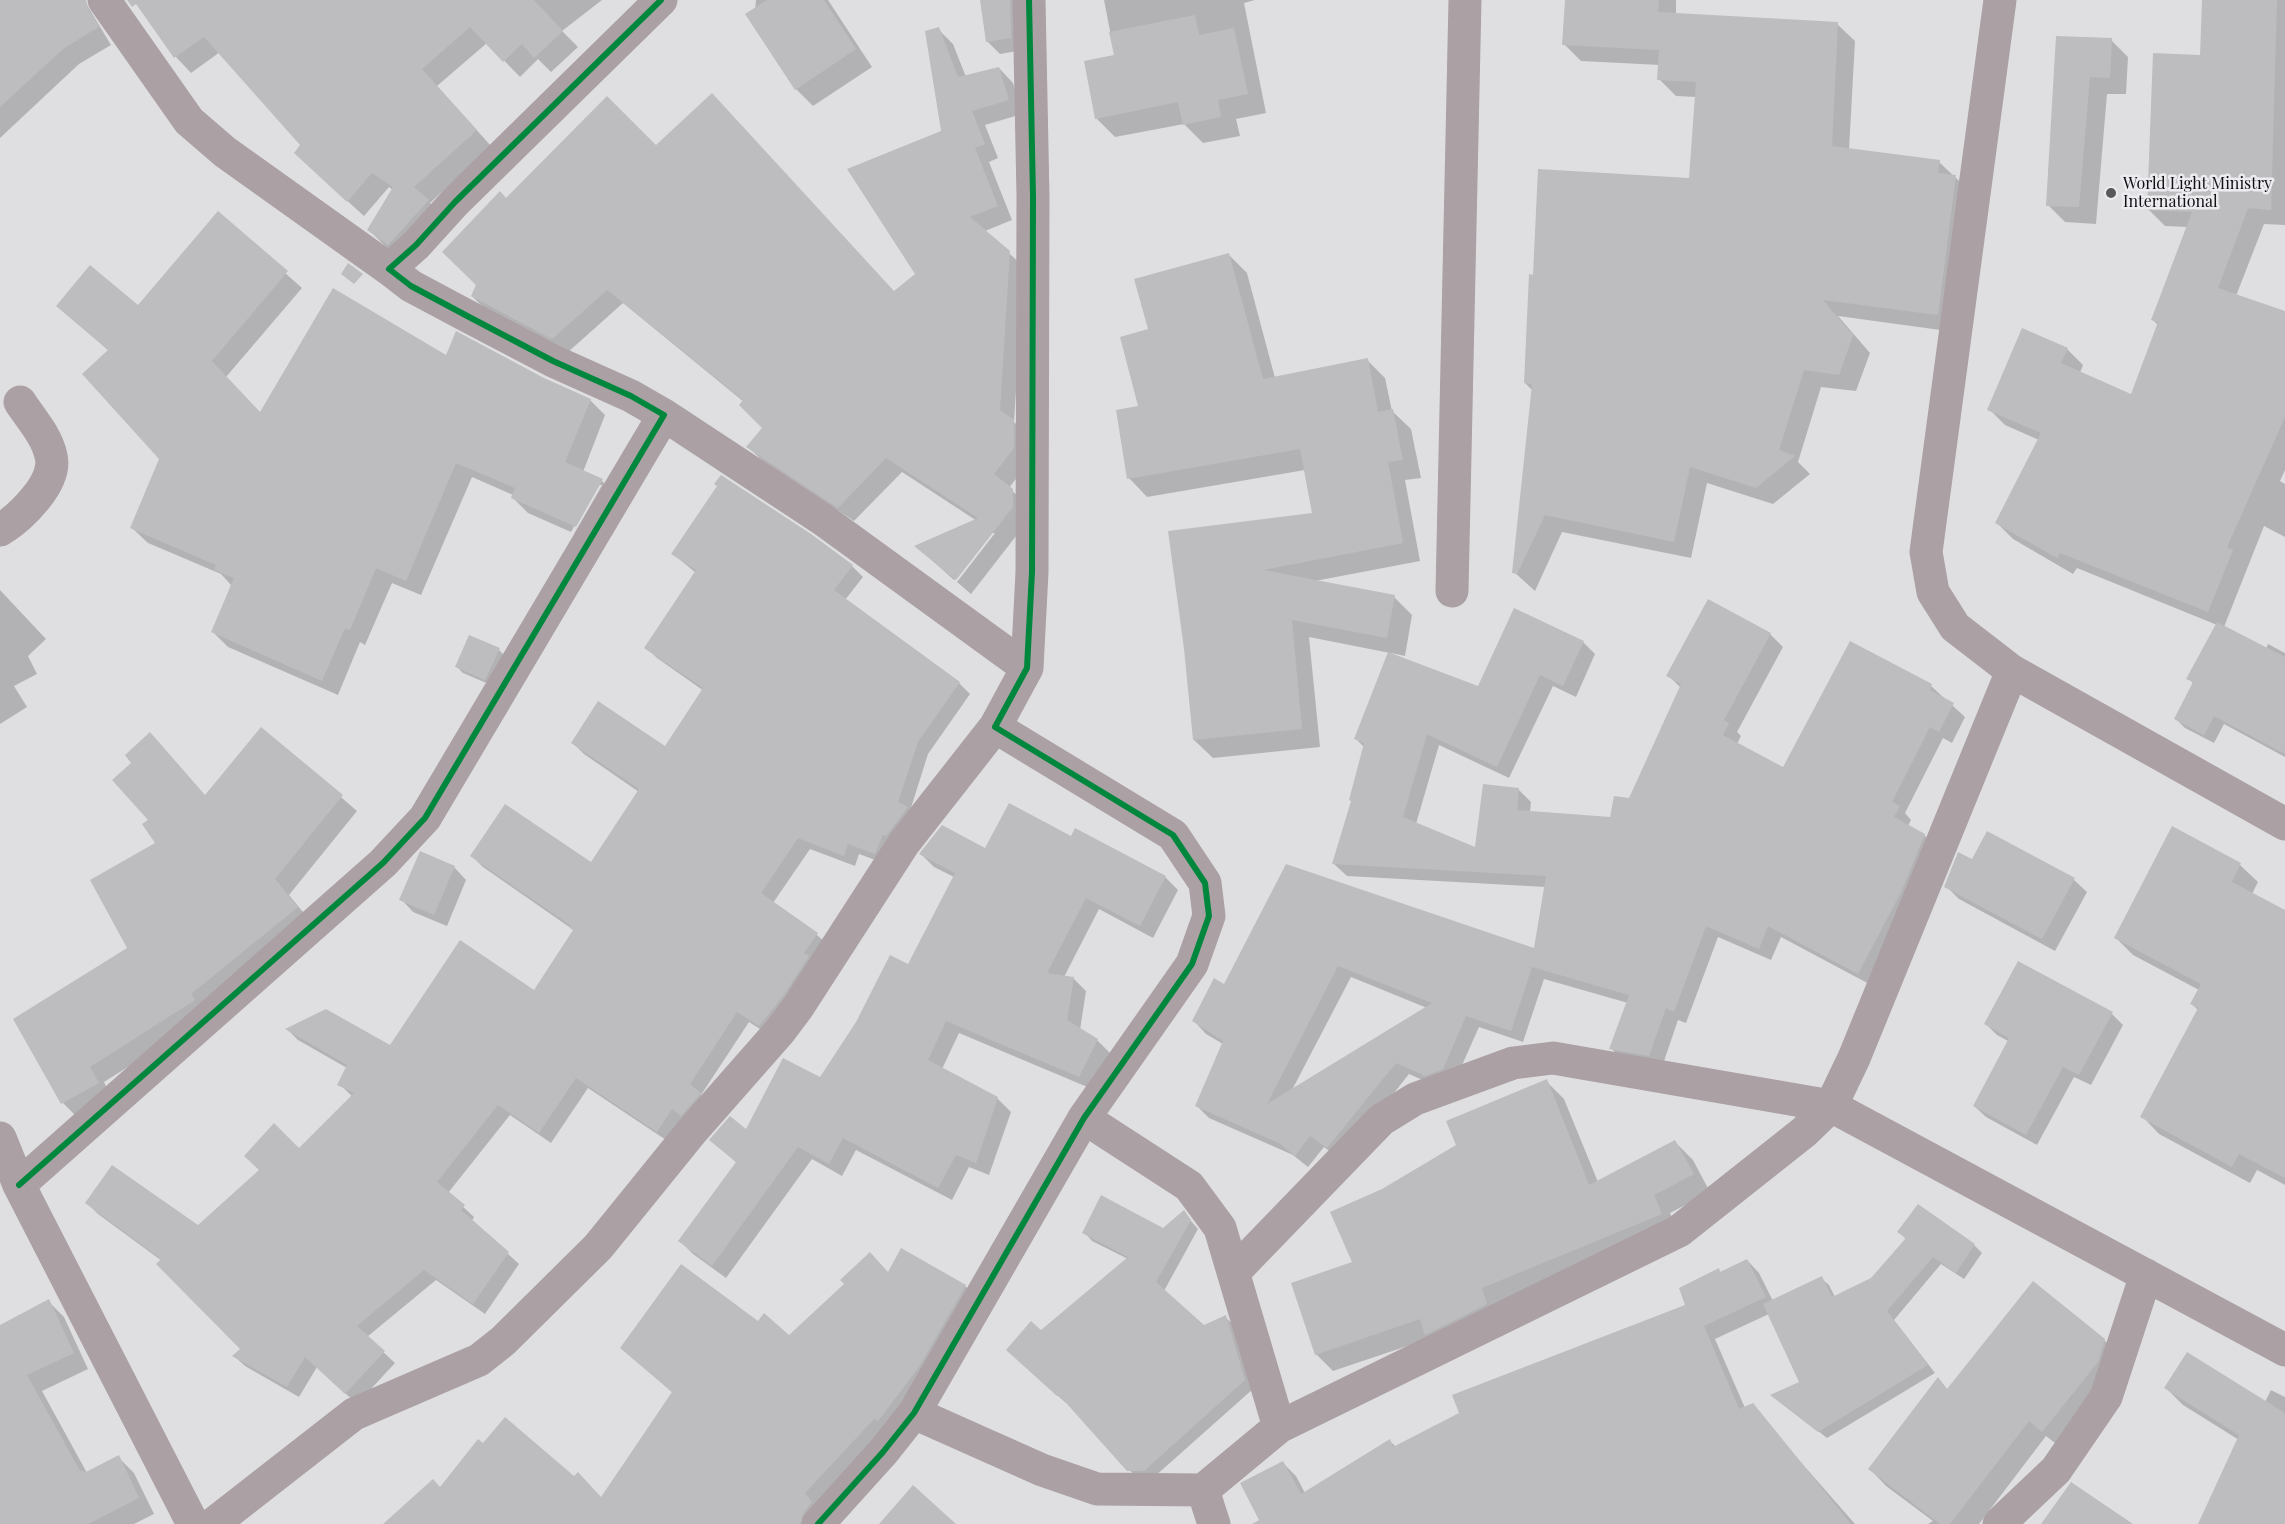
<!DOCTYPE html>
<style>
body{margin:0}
canvas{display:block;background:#dfdfe2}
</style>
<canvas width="2285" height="1524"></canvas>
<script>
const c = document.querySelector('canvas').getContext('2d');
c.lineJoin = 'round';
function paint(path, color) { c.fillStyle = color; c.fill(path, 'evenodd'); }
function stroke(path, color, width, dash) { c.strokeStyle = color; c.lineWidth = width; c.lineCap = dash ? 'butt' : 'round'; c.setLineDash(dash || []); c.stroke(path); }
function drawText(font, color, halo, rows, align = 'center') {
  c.font = font + ' "Playfair Display",serif'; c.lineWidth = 5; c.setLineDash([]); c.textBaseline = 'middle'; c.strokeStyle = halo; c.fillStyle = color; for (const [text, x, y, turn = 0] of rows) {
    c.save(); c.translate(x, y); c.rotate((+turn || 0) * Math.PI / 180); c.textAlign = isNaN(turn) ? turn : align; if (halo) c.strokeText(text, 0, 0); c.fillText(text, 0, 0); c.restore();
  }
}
paint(new Path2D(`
 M0,0H84L111,45L79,64L0,138Z
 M135,0H602L562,31L578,47L551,72L538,59L520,77L487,43L437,86L491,146L430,203L444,217L404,260L385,246L369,230L393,190L389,187L364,216L311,168L302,145L220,52L191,73L176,57Z
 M756,0H828L872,67L813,106L796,89L754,24Z
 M982,0H1029L1023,50L1000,54L987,41Z
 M1104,0H1255L1244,3L1266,113L1236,119L1240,136L1203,143L1184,124L1115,137L1096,118L1115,57Z
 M1566,0H1676V15L1837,24L1855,41L1849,150L1939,162L1973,194L1955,332L1838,316L1870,353L1856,391L1821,387L1798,462L1810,474L1773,504L1707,483L1691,558L1562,532L1535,591L1514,572L1533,391L1525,383L1534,276L1691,180L1696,97L1676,96L1659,79L1660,65L1581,61L1564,44Z
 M2204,0H2285V225L2264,224L2236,296L2285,313V470L2280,481L2285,484V537L2264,526L2224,627L2266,649L2268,644L2285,653V757L2224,724L2214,743L2185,728L2176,719L2194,684L2188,678L2217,625L2077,568L2073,574L2013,539L1997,523L2039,440L2005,425L1989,409L2067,349L2083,365L2080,373L2132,396L2158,325L2153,320L2188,227L2165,226L2149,210L2201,56Z
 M938,29L953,44L966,77L999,68L1013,83L1022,114L985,125L998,158L989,162L1012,220L985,231L1024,267L1014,422L1028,436V463L1009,488L1028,505L1027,522L971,594L957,582L995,533H991L954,580L917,547L977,521L902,472L854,521L763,461L748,447L764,428L744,402L623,303L567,353L487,311L472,296L506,200L656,147L895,292L917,274L943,132Z
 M2058,37L2111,40L2128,57L2126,94H2107L2096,224L2065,222L2048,205Z
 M218,213L302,288L226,377L261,414L446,357L544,379L590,400L605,415L583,472L602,481L618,496L591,542L574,534L602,485H598L571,532L528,513L512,497L513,495L472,477L421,595L392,583L365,645L360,642L338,695L228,647L213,632L231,585L221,574L148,543L132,528L161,458L109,351L58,306L138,307Z
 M1229,255L1247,273L1275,378L1367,360L1385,378L1392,411L1411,429L1421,478L1405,480L1420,561L1315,581L1394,597L1412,615L1405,656L1391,653L1390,654L1478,688L1583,642L1595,654L1576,697L1553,686L1509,778L1439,745L1416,824L1477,849L1518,789L1531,802L1530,812L1612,818L1630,800L1681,688L1668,675L1709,601L1770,634L1783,647L1737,732L1741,736L1737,744L1784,769L1931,686L1965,717L1952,743L1943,738L1905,813L1911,820L1908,826L1924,835L1937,847L1871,985L1781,937L1771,960L1718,937L1686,1023L1678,1020L1662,1067L1623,1061L1611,1048L1628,1003L1544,979L1523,1042L1479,1027L1455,1081L1438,1087L1409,1074L1341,1160L1324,1147L1308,1167L1293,1155L1209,1118L1197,1106L1223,1044L1206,1034L1194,1021L1225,986L1287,865L1536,950L1546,887L1347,876L1334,864L1352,801L1364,747L1356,739L1390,653L1309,637L1320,747L1213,758L1194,740L1185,648L1313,514L1305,470L1147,497L1129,478L1150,331ZM1351,977L1427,1008L1292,1090Z
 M810,536L852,566L863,577L845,600L959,683L970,694L928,754L910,811L886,864L859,854L855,866L810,849L773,903L817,935L828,945L771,1036L749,1022L701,1095L711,1105L669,1142L588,1088L551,1143L510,1115L448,1193L474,1217L472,1221L519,1264L485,1314L436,1280L367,1337L395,1363L357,1404L317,1367L299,1397L245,1366L234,1356L242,1349L162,1261L98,1214L87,1203L198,1227L299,1150L353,1097L339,1084L347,1068L298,1040L288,1030L390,1047L534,992L575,931L483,867L472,856L591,864L639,792L584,754L573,743L665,748L704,691L657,658L646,647L696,573L673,554Z
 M0,590L46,639L28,656L37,674L14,686L27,707L0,724Z
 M499,650L505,656L491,685L463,673L457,667Z
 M262,729L357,811L289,895L312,923L209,1016L104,1082L112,1098L78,1118L63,1103L15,1020L129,948L157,844L206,796Z
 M2173,829L2240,865L2258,882L2252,894L2285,912V1185L2257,1170L2250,1183L2159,1134L2142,1116L2198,1010L2192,1004L2199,990L2133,955L2116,938Z
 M1072,838L1165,877L1178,890L1153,938L1099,909L1064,977L1073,978L1086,991L1080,1030L1097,1040L1110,1053L1092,1089L959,1033L942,1069L998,1099L1011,1112L989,1175L969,1167L952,1200L856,1150L842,1176L812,1159L726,1278L693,1254L680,1241L737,1163L711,1140L746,1131L820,1079L908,966L954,877L934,867L921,854L986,851Z
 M1973,861L2074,880L2087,892L2055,951L1959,899L1946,886Z
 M454,867L466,880L447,926L413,912L401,899Z
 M2112,1014L2123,1025L2091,1085L2074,1077L2037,1145L1986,1117L1974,1106L2008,1041L1997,1035L1986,1024Z
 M1546,1081L1564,1099L1598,1182L1675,1142L1693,1160L1710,1192L1670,1213L1678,1232L1431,1338L1333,1371L1316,1354L1383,1191L1458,1146Z
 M1184,1213L1198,1229L1164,1291L1203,1327L1225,1317L1234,1325L1253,1389L1153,1478H1137L1067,1402L1066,1403L1016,1358L1041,1332L1128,1259L1092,1241L1084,1232L1163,1230Z
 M1899,1232L1974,1245L1982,1253L1964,1279L1941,1264L1894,1320L1935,1373L1827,1438L1773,1396L1801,1383L1769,1314L1715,1339L1745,1408L1763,1419L1855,1524H1263L1283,1463L1296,1476L1305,1493L1390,1441L1396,1447L1687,1306L1718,1270L1721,1273L1747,1260L1759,1273L1773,1301L1821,1278L1829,1285L1835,1297L1872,1280L1907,1240Z
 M889,1274L965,1286L978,1298L814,1524H385L441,1489L601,1499L673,1393L622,1348L758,1323L789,1337Z
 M48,1301L64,1317L88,1369L42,1391L87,1473L118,1457L134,1473L154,1514L134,1524H0V1328Z
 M2104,1340L2121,1357L2060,1447L2046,1436L1979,1524H1928L1933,1521L1886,1486L1870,1469L1938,1379L1948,1390Z
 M2166,1388L2265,1402L2271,1390L2285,1397V1524H2200L2239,1440L2183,1405Z`), '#0003');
paint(new Path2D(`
 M0,0H86L89,11L100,26L63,49L0,107Z
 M127,0H534L563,31L534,58L522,44L503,62L470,27L422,69L477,130L414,187L429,200L388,245L367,230L393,187L372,173L347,202L294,153L300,145L204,37L174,58L136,4L132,7Z
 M767,0H824L856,49L795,90L745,14Z
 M980,0H1010L1011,38L986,42Z
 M1565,0H1659L1658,12L1838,22L1832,146L1940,160L1938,173L1956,175L1938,315L1823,300L1853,335L1839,375L1804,370L1779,450L1795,456L1756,488L1690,467L1674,542L1545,515L1517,574L1512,573L1532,384L1524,383L1529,274L1533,275L1538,169L1689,178L1696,82L1657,80L1659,50L1562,45Z
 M2202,0H2277L2271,210L2248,208L2218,288L2285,311V417L2227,547L2233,550L2208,612L2060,553L2057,558L1995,523L2041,433L1987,410L2022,328L2068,348L2061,363L2131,394L2158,322L2151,320L2192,212L2147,210L2153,53L2200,55Z
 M1195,15L1199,35L1234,28L1248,94L1218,100L1221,117L1183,125L1178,102L1095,119L1084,61L1114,55L1109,32Z
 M939,27L958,77L999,67L1009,100L972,111L985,144L975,148L998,206L970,217L1010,251L1000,410L1014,420V448L994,474L1013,489V507L956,580L914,546L978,518L886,458L838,508L746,447L762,428L739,405L743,400L607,290L552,339L471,296L476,285L442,252L500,191L506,198L607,96L656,145L712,93L894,291L915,274L847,169L941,131L925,31Z
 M2056,36L2112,38L2110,78L2090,77L2079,207L2046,206Z
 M218,211L288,271L212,361L260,412L333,288L446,355L456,331L544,378L591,399L565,462L603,479L576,527L511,498L515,488L456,463L406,581L376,568L350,630L345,628L322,681L211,632L234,578L214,570L216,565L130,528L159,459L82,374L108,350L56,306L90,265L138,305Z
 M1229,253L1263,379L1368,358L1378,412L1393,409L1403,460L1388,462L1403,543L1263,570L1395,595L1387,638L1292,620L1302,729L1193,740L1184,649L1168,531L1312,513L1300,449L1127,479L1116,410L1138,406L1120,337L1148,329L1134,279Z
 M348,263L363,274L354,284L341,274Z
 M721,475L811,534L853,565L834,590L960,682L918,742L898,802L908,807L886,836L883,835L875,854L848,844L844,856L798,838L761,893L818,933L804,953L809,956L783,996L759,1026L737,1012L690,1084L701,1093L681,1116L672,1109L657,1132L576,1078L539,1133L498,1105L437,1182L465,1205L461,1210L509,1252L473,1304L424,1270L357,1326L385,1351L345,1394L305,1357L287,1387L232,1356L240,1349L156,1264L161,1259L85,1203L112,1165L198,1225L259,1170L244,1156L274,1123L299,1148L354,1093L337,1085L347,1065L285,1029L326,1009L390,1045L460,940L534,990L573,930L570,928L571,926L470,856L505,804L591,862L639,789L571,743L598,701L665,746L703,688L644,648L696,570L671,554L717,486L714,484Z
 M1708,599L1771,633L1724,720L1729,723L1723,735L1783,767L1850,641L1932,684L1930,690L1954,703L1939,732L1930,727L1892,802L1900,806L1894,817L1925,834L1901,892L1858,974L1768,926L1759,949L1706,926L1674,1012L1666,1008L1649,1056L1609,1049L1629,995L1532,967L1511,1031L1466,1016L1443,1069L1425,1076L1396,1063L1327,1148L1310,1136L1295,1156L1279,1143L1195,1106L1223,1041L1192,1021L1214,978L1224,984L1286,864L1534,948L1546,876L1332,864L1351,801L1349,800L1364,743L1354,739L1388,652L1478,686L1514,608L1584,641L1563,686L1540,675L1497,767L1427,734L1403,817L1475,847L1483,784L1519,788L1517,810L1610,817L1614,796L1629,798L1681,684L1666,676ZM1338,966L1432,1003L1267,1104Z
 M2217,622L2285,657V754L2214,716L2204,735L2174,719L2193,682L2186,679Z
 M469,635L500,648L485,680L455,667Z
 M261,727L343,795L275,879L298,907L191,994L195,1000L90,1067L99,1083L61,1104L13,1019L127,948L90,880L155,843L142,824L148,820L112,780L131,763L125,755L150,732L205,795Z
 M1009,803L1071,836L1075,828L1166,876L1140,926L1086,898L1047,973L1074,977L1067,1020L1098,1039L1079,1077L946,1021L928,1060L998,1097L976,1163L956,1155L938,1188L843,1138L829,1164L798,1147L712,1266L678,1241L736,1162L709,1140L730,1116L746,1129L783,1058L820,1077L856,1022L890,955L908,964L955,873L919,854L942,825L985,848Z
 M2172,826L2241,863L2232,882L2285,910V1178L2239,1154L2232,1167L2140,1117L2198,1008L2190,1004L2201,984L2114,938Z
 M1987,831L2075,878L2042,939L1944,887L1958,852L1972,859Z
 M420,851L455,866L434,915L399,900Z
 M2018,961L2113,1012L2079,1075L2063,1067L2026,1135L1973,1106L2009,1038L1984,1024Z
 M1547,1079L1589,1185L1675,1140L1694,1174L1654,1195L1662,1214L1482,1288L1487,1304L1425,1335L1420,1319L1315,1355L1291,1283L1352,1262L1330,1212L1382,1189L1456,1145L1446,1121Z
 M1101,1195L1163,1228L1184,1210L1191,1220L1156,1282L1204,1325L1226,1315L1245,1380L1144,1471H1127L1059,1395L1057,1396L1006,1350L1031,1321L1041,1330L1128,1257L1082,1233Z
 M1918,1204L1975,1244L1956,1273L1933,1257L1887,1311L1928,1365L1818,1432L1770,1395L1799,1382L1763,1304L1822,1276L1832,1297L1871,1278L1906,1238L1897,1232Z
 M901,1248L966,1285L919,1367L878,1421L874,1419L805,1493L812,1502L804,1512L800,1524H383L433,1479L440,1487L478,1439L483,1443L505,1417L574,1476L578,1472L601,1497L672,1392L620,1348L681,1264L758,1321L764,1313L789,1335L844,1284L840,1280L870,1252L888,1272Z
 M1747,1259L1766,1297L1704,1326L1739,1409L1753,1403L1851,1524H1252L1259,1520L1240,1483L1283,1461L1301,1494L1390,1439L1393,1447L1459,1413L1452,1395L1685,1305L1679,1288L1719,1268L1720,1272Z
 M2033,1281L2105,1339L2098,1362L2042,1432L2029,1421L1950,1524H1940L1868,1469L1938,1377L1947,1389Z
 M49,1299L74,1353L27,1375L80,1471L83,1470L84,1473L119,1455L139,1498L88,1524H0V1325Z
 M2187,1352L2285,1413V1524H2198L2239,1435L2164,1388Z
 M2071,1482L2133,1524H2041Z
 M913,1485L956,1524H879Z`), '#bdbdbf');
stroke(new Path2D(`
 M104,0L189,121L225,152L389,269
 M2000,0L1926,552L1933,592L1955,627L2012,671L2285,824
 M664,415L822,519L1027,668
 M0,530C20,518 58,482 51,456C47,436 31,419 20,402
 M1452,591L1465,0
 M1084,1118L1189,1186L1220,1228L1279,1427
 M0,1138L19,1185L193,1524
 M19,1185L383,863L425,818L664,415L631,396L553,361L471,318L411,286L389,269L416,245L455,202L661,0
 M1234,1272L1381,1120L1415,1099L1513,1063L1553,1058L1831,1106L2285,1350
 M914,1413L1042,1470L1097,1489L1203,1490L1214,1524
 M1203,1490L1279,1427L1679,1231L1804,1132L1831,1106L1854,1058L2012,671
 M213,1524L354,1414L479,1360L503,1341L598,1247L692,1131L780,1031L798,1007L904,843L995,727
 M818,1524L883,1452L914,1413L1084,1118L1192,964L1209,916L1205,883L1173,835L995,727L1027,668L1032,572L1033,196L1029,0
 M1999,1524L2056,1470L2106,1397L2146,1275`), '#aba0a3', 33);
stroke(new Path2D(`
 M19,1185L383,863L425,818L664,415L631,396L553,361L471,318L411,286L389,269L416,245L455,202L661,0
 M818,1524L883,1452L914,1413L1084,1118L1192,964L1209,916L1205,883L1173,835L995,727L1027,668L1032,572L1033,196L1029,0`), '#00873e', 6);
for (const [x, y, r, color] of [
 [2111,193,6,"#58585a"]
]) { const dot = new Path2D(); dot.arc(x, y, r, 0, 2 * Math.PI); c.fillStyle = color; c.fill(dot); stroke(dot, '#ebebf0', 2); }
drawText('16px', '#101011', '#ebebf0', [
 ["World Light Ministry",2123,184],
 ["International",2123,202]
], 'left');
</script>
